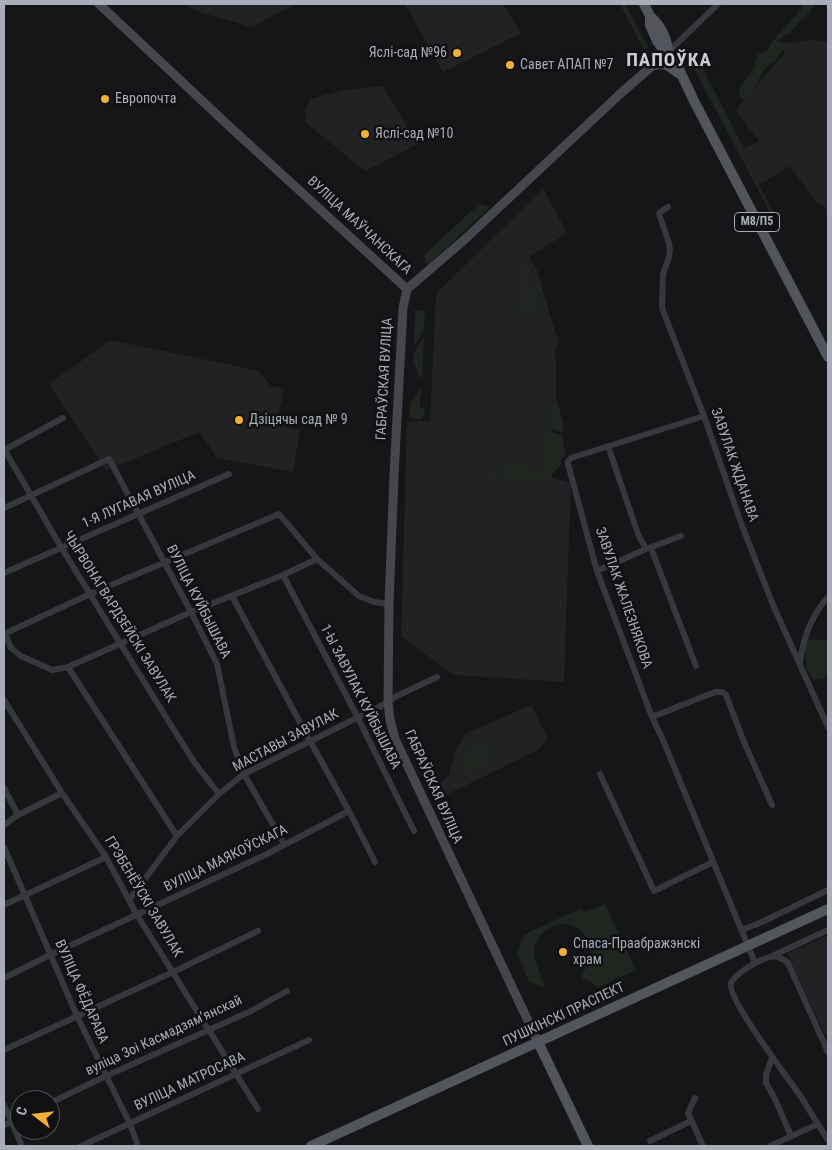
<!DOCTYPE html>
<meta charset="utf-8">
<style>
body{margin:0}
#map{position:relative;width:832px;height:1150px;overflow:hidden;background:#161618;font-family:"Roboto Condensed",sans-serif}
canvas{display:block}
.frame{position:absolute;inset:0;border:5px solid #a8adb8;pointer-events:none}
.north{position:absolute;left:10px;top:1090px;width:50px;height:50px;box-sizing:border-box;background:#111113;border:1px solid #4d4f55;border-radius:50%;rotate:286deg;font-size:14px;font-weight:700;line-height:20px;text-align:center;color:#a8adb8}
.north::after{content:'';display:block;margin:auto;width:18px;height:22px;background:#f2b134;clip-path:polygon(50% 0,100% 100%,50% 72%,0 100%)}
</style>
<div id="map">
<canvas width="832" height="1150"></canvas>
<div class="frame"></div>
<div class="north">С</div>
</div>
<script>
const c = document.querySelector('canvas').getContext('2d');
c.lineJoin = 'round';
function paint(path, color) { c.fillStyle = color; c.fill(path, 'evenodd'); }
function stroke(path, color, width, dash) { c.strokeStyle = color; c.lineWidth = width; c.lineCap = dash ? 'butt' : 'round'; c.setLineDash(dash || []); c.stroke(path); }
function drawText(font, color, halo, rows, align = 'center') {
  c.font = font + ' "Roboto Condensed",sans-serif'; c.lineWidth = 5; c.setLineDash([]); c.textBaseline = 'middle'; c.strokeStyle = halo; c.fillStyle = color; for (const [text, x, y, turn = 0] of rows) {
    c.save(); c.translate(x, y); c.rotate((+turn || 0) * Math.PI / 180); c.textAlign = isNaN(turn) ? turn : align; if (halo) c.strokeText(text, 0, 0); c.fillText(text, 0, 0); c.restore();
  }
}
paint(new Path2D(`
 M190,4H296L252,27L195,11L188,5Z
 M405,4H503L521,33L443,72Z
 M811,40L828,42V214L825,207L817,203L790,166L760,184L742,150L759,141L736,110L793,43Z
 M383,86L418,144L365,171L306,123L305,109L310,99L344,90Z
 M543,188L567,233L530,256V261L555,342L553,407L552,478L571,483L564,682L454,675L401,636L407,422L430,421L436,294Z
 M111,340L259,371L271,386L284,389L278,415L286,427L300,431L293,472L217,458L200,432L106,470L49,384Z
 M531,705L548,739L536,751L446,795L440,782L448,777L455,751L465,734Z
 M828,936V1041L787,953Z`), '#222225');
paint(new Path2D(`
 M620,4H625L648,46L644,50Z
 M804,4H814C812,13 808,14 801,20C797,24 794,29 790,33C787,36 783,36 779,39L780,43L789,42L792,44L790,50L787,52L782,51L775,61L768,65L761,74L753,93L750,98L743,99L739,97C739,82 748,81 753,69C755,64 755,57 759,54C762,52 763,52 766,52L772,42L801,9Z
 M696,55L744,149L742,150L760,184L759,185L776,217L773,218L690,61V58Z
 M479,204L490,207L428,265L425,261L424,255Z
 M530,261L533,263L537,270L558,342L555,352L556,358V398L563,422V433L549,428L550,407L553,406L555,342Z
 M523,262L526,265L529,276L527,277L537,307L536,313L520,312Z
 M425,310L424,330L414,346L415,311Z
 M424,337L422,380C410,358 410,357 424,337Z
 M421,388L420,407L425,408L424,415L422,419H415L409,417L410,403Z
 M549,432L562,435L566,457H562L561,466L549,476L534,481H521L515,476L474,475V470L503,472L504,465H522L523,454H526L525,467L526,470L529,472H538L543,468L546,440Z
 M813,639L828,641V673L823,679L814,680L807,670L805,648L807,642Z
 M481,740L484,741L490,758L488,763L466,774L460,771L462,767L475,743Z
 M605,904L636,970L598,987L595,986L593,983L582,978L581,974C611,945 569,906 543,933C538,938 533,946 534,953C534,960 542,978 545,986L544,987L529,982L517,954L523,935L582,908L584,912Z`), '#1e261f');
stroke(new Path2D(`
 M668,52L718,4
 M668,207L660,212L659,214L669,243L670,250L669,257L663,274L662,308L704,416L741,523L773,605L828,727
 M704,416L571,458L568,461V464L597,571L652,717L663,740L755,963C749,967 734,975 731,983C726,997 788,1078 799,1094C809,1109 818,1125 828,1140
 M608,446L638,534L646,549
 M4,449L61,547L120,643L194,762L219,794
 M4,450L63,418
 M4,508L109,459L138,513L191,612L217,664L234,747L244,774L284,844
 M651,548L696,666
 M597,571L646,549L681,536
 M4,573L229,474
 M283,575L358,718L414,831
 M232,596L310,741L349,811L375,862
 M4,634L90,594L279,514L317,559L359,596L374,602L389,604
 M5,634L11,648L21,656L52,670L68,667L191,612L283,575L317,559
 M800,663C803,638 811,616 828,597
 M68,667L177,836
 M4,700L62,793L106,857L137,915L258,1109
 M652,717L715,692H722L726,695L744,742L772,805
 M600,774L654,891L713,862
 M4,788L18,815
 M4,825L18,815L62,793
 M4,847L77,1016L130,1124L138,1146
 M129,900L177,836L219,794L244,774L381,706L397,696L437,677
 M4,905L106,857
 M742,930L762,922L828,890
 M772,956L828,930
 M755,963C768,957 776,952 788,963L828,1052
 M4,978L50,955L265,855L349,811
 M4,1050L173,972L258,931
 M772,1058L766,1075V1083L775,1099L791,1136
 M695,1098L688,1113L703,1146
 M50,1103L106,1076L251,1011L287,991
 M4,1105L22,1146
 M4,1125L20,1118
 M650,1141L691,1121
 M81,1146L309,1040
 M770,1146L818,1124`), '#37383d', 6);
stroke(new Path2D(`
 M99,4L229,126L407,289L463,241L620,94L668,52
 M407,289L403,308L394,475L389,604L388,702L390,720L395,739L538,1042`), '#45474d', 9);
stroke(new Path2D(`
 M644,4L650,16V25L657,41L662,48L668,52L677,65L694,101L828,357
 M650,16C661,26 667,37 668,52
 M653,65C667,63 667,65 678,73
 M538,1042L588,1146
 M311,1146L828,909`), '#53555c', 10);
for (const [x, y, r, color] of [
 [457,53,5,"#f2b134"],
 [510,65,5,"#f2b134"],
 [105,99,5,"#f2b134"],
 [365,134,5,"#f2b134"],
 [239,420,5,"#f2b134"],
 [563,952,5,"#f2b134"]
]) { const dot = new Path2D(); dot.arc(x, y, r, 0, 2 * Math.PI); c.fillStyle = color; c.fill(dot); stroke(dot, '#111113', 2); }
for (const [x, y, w] of [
 [757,222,45]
]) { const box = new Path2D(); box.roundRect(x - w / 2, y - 9.5, w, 19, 4); c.fillStyle = '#111113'; c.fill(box); stroke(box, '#a8adb8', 1); }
drawText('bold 12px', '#a8adb8', null, [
 ["М8/П5",757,222]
]);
drawText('14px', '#a8adb8', '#111113', [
 ["Яслі-сад №96",447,53,"right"],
 ["Савет АПАП №7",520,65],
 ["Европочта",115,99],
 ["Яслі-сад №10",375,134],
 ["Дзіцячы сад № 9",249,420],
 ["Спаса-Праабражэнскі",573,944],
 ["храм",573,960]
], 'left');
drawText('14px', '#a8adb8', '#111113', [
 ["ВУЛІЦА МАЎЧАНСКАГА",359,226,43],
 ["ГАБРАЎСКАЯ ВУЛІЦА",385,379,-87],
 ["ЗАВУЛАК ЖДАНАВА",734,465,71],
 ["1-Я ЛУГАВАЯ ВУЛІЦА",139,500,-24],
 ["ЗАВУЛАК ЖАЛЕЗНЯКОВА",623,598,71],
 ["ВУЛІЦА КУЙБЫШАВА",198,602,63],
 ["ЧЫРВОНАГВАРДЗЕЙСКІ ЗАВУЛАК",119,617,58],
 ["1-Ы ЗАВУЛАК КУЙБЫШАВА",360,697,63],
 ["МАСТАВЫ ЗАВУЛАК",286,741,-28],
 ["ГАБРАЎСКАЯ ВУЛІЦА",433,787,66],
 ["ВУЛІЦА МАЯКОЎСКАГА",226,859,-26],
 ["ГРЭБЕНЁЎСКІ ЗАВУЛАК",143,897,59],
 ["ВУЛІЦА ФЁДАРАВА",81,992,66],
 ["ПУШКІНСКІ ПРАСПЕКТ",564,1015,-25],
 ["вуліца Зоі Касмадзямʼянскай",164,1036,-25],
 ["ВУЛІЦА МАТРОСАВА",190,1082,-25]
]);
c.letterSpacing = '1px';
drawText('bold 19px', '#c9ccd4', '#111113', [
 ["ПАПОЎКА",669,61]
]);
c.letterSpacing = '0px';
</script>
